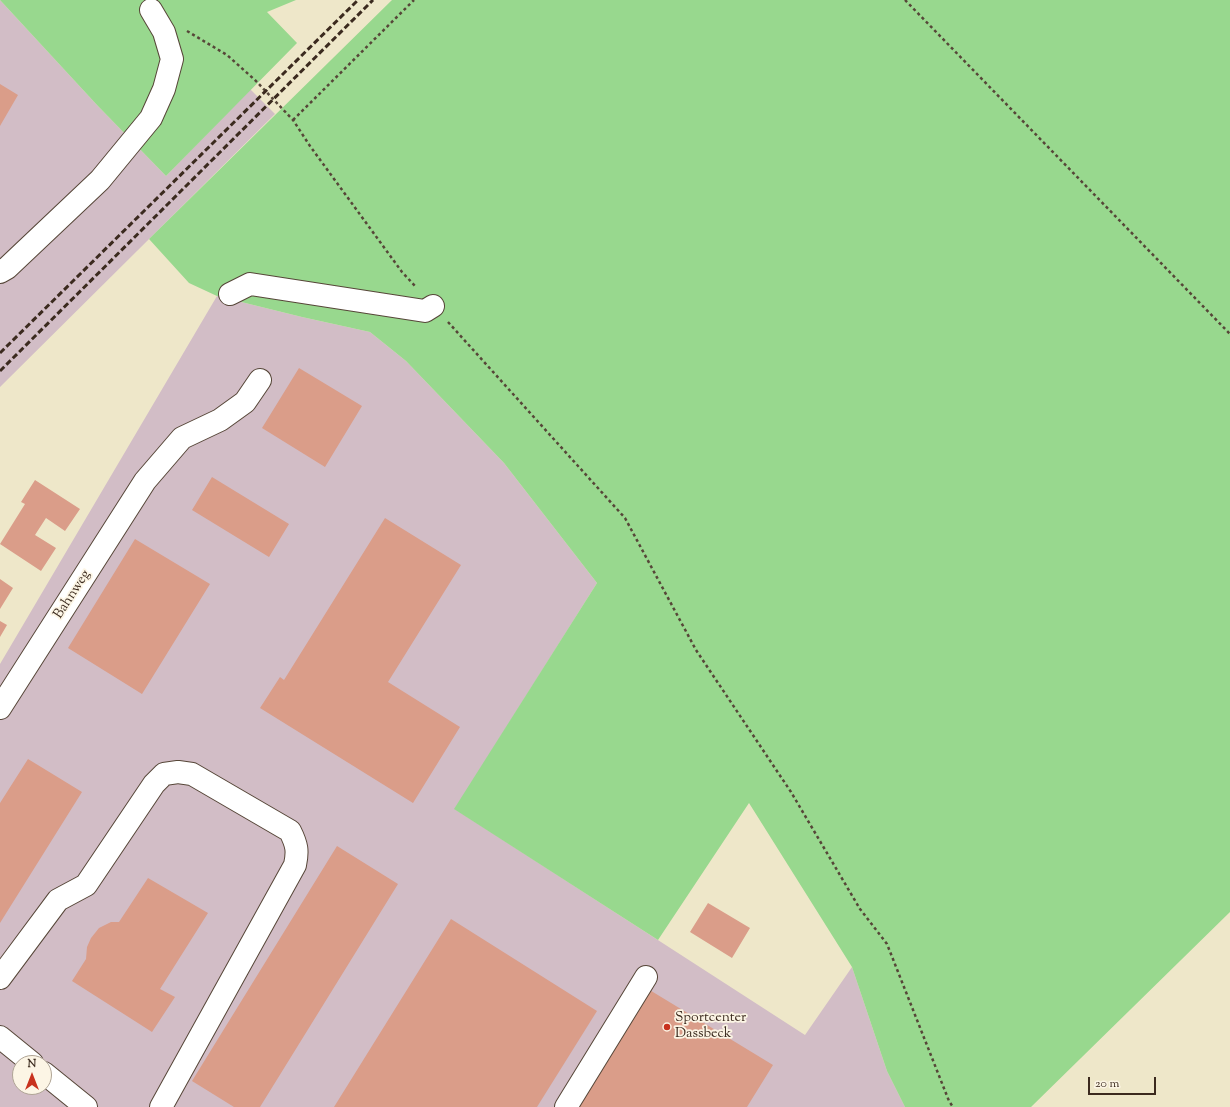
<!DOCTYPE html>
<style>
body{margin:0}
#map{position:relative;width:1230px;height:1107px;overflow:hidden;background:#eee7c9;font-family:"Sorts Mill Goudy",serif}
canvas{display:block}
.north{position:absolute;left:12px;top:1055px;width:40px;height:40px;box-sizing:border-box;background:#fcf5e5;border:1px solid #afa495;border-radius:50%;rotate:0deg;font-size:11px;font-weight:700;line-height:16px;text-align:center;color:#3b2a1e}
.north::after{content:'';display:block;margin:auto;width:14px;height:18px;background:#c8321e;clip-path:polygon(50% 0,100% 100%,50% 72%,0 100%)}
.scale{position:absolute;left:1088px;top:1077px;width:68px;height:18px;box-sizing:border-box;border:2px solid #3b2a1e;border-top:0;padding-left:5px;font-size:12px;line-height:14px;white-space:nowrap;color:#3b2a1e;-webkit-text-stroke:3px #fcf5e5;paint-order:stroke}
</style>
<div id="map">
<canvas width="1230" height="1107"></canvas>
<div class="north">N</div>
<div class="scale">20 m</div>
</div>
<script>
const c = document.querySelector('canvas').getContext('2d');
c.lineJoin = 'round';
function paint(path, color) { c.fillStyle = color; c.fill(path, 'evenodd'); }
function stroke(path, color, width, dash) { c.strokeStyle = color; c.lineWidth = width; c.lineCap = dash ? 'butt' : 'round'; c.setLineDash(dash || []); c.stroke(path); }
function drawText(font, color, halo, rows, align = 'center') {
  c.font = font + ' "Sorts Mill Goudy",serif'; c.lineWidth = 3.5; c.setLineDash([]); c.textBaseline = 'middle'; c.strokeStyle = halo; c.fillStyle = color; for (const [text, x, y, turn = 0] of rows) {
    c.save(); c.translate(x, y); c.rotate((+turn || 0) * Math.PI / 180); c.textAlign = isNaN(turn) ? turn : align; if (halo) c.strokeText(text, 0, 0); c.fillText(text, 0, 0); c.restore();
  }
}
paint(new Path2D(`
 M0,0L97,105L166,176L250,89L275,114L0,387Z
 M217,296L302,317L370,332L406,361L504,463L597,583L455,809L805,1035L852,967L887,1071L905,1107H0V664ZM20,1063H44V1087H20Z`), '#d2bdc6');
paint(new Path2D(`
 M0,0H296L267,12L297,43L166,176L97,105Z
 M392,0H1230V912L1031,1107H905L887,1071L852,967L749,803L658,940L454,809L597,583L504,463L406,361L370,332L302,317L217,296L189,283L149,239Z`), '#98d88e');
paint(new Path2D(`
 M0,84L18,95L0,126Z
 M299,368L362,406L325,467L262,428Z
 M212,477L289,524L269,557L192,510Z
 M35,480L80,509L65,531L46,518L35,535L56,548L41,571L0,544L25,504L21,502Z
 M385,518L461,565L388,682L460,727L413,803L260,708L280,677L284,680Z
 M135,539L210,584L142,694L68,648Z
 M0,579L13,588L0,609Z
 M0,621L7,625L0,637Z
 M28,759L82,792L0,923V803Z
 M337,846L398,884L260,1107H234L192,1081Z
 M148,878L208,913L160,989L175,997L152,1032L72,981L86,959L87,947L91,938L99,928L111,922H119Z
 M708,903L750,928L732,958L690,932Z
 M451,919L597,1011L537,1107H334Z
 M648,989L773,1065L747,1107H576Z`), '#da9d89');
const minor = new Path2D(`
 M0,272L7,268L100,180L151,118L164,89L172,59L164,32L151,10
 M230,294L250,284L425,311L433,306
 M0,708L145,481L182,438L220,420L245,402L260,380
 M0,978L58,900L86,885L154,784L164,774L178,772L192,774L290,831C297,845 298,851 295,865L161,1107
 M0,1037L32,1063
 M44,1073L86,1107
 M566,1107L646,977`);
stroke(minor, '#564638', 24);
stroke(new Path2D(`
 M905,0L1230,334
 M187,31L227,55L256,81L293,120L310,146L402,272L415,286
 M293,120L414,0
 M448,322L625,518L696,650L791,792L860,909L887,944L949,1101L953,1107`), '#564638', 2.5, [3, 3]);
stroke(minor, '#fff', 22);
stroke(new Path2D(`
 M0,353L358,0
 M0,371L373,0`), '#3b2a1e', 3, [6, 3]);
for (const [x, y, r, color] of [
 [667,1027,4,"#c8321e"]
]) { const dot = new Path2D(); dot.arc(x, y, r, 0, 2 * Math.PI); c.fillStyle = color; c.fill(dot); stroke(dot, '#fcf5e5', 1.5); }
drawText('14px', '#3b2a1e', '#fcf5e5', [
 ["Bahnweg",73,595,-57]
]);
drawText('14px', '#3b2a1e', '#fcf5e5', [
 ["Sportcenter",675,1019],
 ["Dassbeck",675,1035]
], 'left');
</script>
